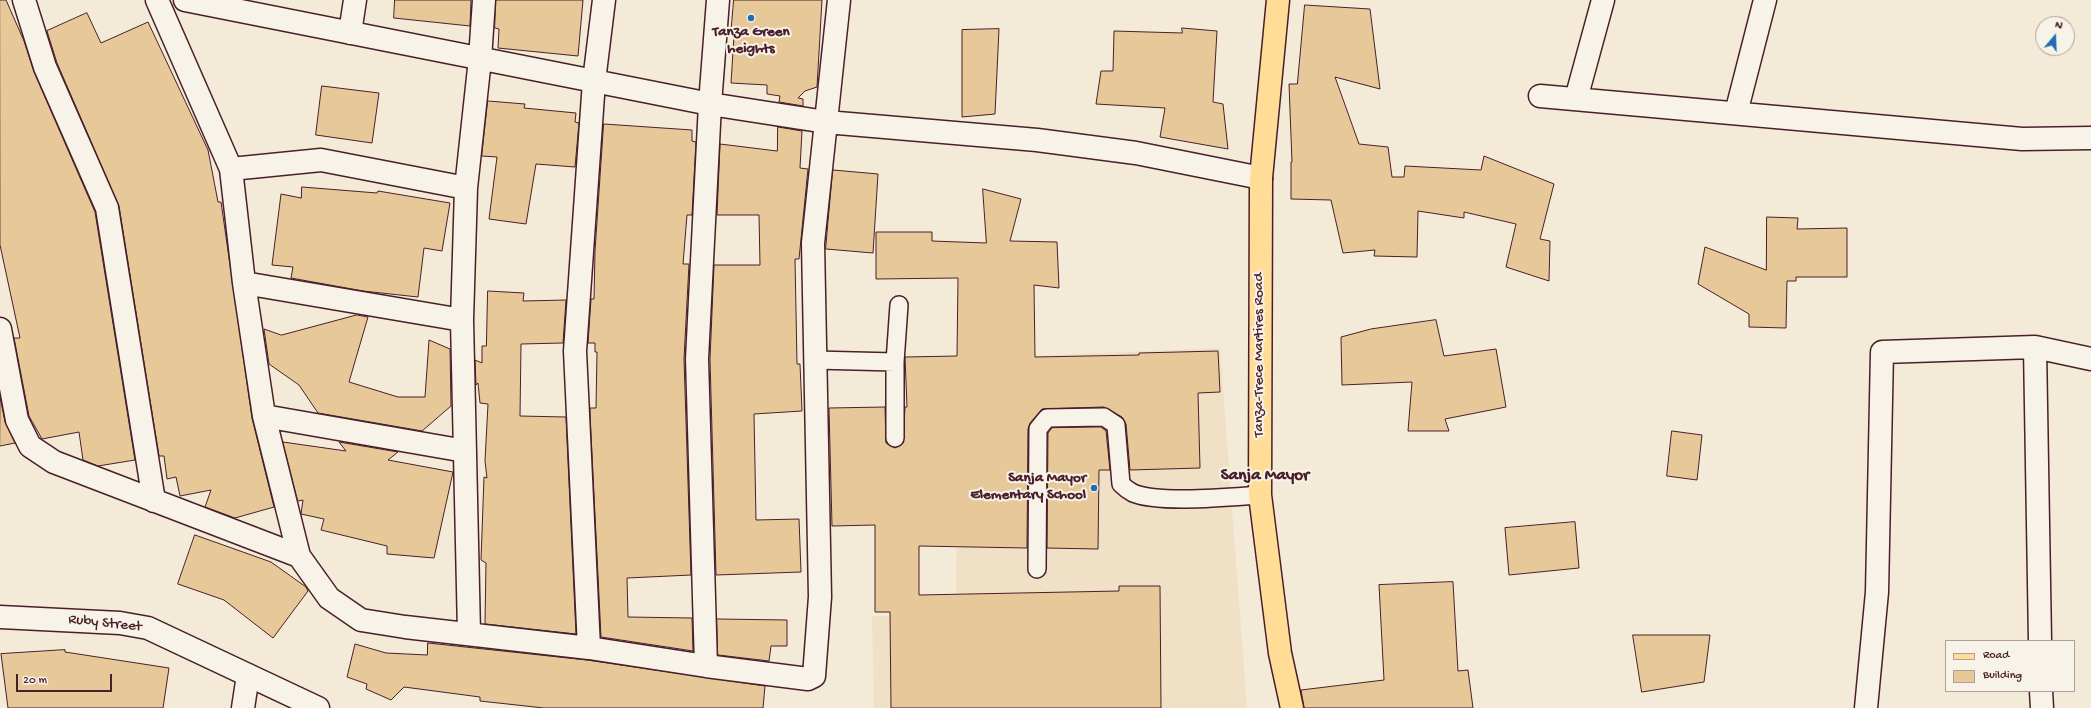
<!DOCTYPE html>
<style>
body{margin:0}
#map{position:relative;width:2091px;height:708px;overflow:hidden;background:#f4ead8;font-family:"Gochi Hand",sans-serif}
canvas{display:block}
.legend{position:absolute;left:1945px;top:640px;width:130px;height:52px;box-sizing:border-box;background:#f7f3e8;border:1px solid #b29e9c;margin:0;padding:5px 7px;list-style:none;font-size:12px;color:#4a1f2b}
.legend li{display:flex;align-items:center;gap:8px;height:20px}
.legend b{width:20px;border:1px solid #b29e9c}
.north{position:absolute;left:2035px;top:16px;width:40px;height:40px;box-sizing:border-box;background:#f7f3e8;border:1px solid #b29e9c;border-radius:50%;rotate:19deg;font-size:11px;font-weight:700;line-height:16px;text-align:center;color:#4a1f2b}
.north::after{content:'';display:block;margin:auto;width:14px;height:18px;background:#1f6fb2;clip-path:polygon(50% 0,100% 100%,50% 72%,0 100%)}
.scale{position:absolute;left:16px;top:674px;width:96px;height:18px;box-sizing:border-box;border:2px solid #4a1f2b;border-top:0;padding-left:5px;font-size:12px;line-height:14px;white-space:nowrap;color:#4a1f2b;-webkit-text-stroke:3px #f7f3e8;paint-order:stroke}
</style>
<div id="map">
<canvas width="2091" height="708"></canvas>
<ul class="legend">
<li><b style="height:5px;background:#ffdd96"></b>Road</li>
<li><b style="height:11px;background:#e6c899"></b>Building</li>
</ul>
<div class="north">N</div>
<div class="scale">20 m</div>
</div>
<script>
const c = document.querySelector('canvas').getContext('2d');
c.lineJoin = 'round';
function paint(path, color) { c.fillStyle = color; c.fill(path, 'evenodd'); }
function stroke(path, color, width, dash) { c.strokeStyle = color; c.lineWidth = width; c.lineCap = dash ? 'butt' : 'round'; c.setLineDash(dash || []); c.stroke(path); }
function drawText(font, color, halo, rows, align = 'center') {
  c.font = font + ' "Gochi Hand",sans-serif'; c.lineWidth = 4; c.setLineDash([]); c.textBaseline = 'middle'; c.strokeStyle = halo; c.fillStyle = color; for (const [text, x, y, turn = 0] of rows) {
    c.save(); c.translate(x, y); c.rotate((+turn || 0) * Math.PI / 180); c.textAlign = isNaN(turn) ? turn : align; if (halo) c.strokeText(text, 0, 0); c.fillText(text, 0, 0); c.restore();
  }
}
paint(new Path2D(`
 M1220,348L1247,708H874L872,616L956,617L958,359Z`), '#f0e0c5');
const building = new Path2D(`
 M0,0H6L24,41L34,72L95,212L135,460L98,466L83,460L79,432L42,439L29,416L14,338H20L0,245Z
 M395,0H471L470,26L394,18Z
 M496,0H583L578,56L498,48L499,29L495,28Z
 M734,0H822L817,87L805,91L798,98L803,99V106L779,102L780,96L767,94V85L731,83L734,36L731,35Z
 M1305,5L1370,9L1380,89L1335,77L1359,144L1388,147L1392,177H1404L1405,166L1481,170L1484,156L1554,184L1540,239L1550,241L1549,281L1506,267L1516,224L1464,212V218L1418,211L1417,257L1374,256L1375,250L1343,253L1331,200L1291,199V162H1292L1289,84H1297Z
 M87,13L101,43L148,22L208,150L218,202H221L252,418L274,507L235,518L205,507L211,490L180,496L176,477L167,479L164,456H159L119,206L57,63L47,31Z
 M1182,28L1217,31L1213,102L1223,104L1228,149L1160,137L1165,108L1096,104L1101,71H1113L1114,31L1182,33Z
 M999,29L995,114L962,117V30Z
 M322,86L379,93L372,143L316,135Z
 M488,101L525,104L524,108L576,113L575,122L579,123L575,167L536,164L526,224L489,219L497,157L482,156Z
 M604,124L692,130V141L696,142L692,215H687L683,264H689L684,359L691,575L627,578L628,617L692,618L693,651L601,637L590,414V408H596L597,352H595V343H588L591,299H594L595,251Z
 M778,127L802,131L800,168L808,169L799,259H795L797,364H800L802,411L754,414L756,520L799,519L801,572L716,575L710,359L714,265H760L759,215H717L720,144L777,151Z
 M833,170L878,174L873,253L826,249Z
 M302,187L377,193L378,191L450,203L442,251L424,248L418,297L363,291L291,278L293,267L272,265L281,194L301,198Z
 M983,189L1021,199L1010,241L1057,242L1059,288L1034,285L1035,357L1139,355V353L1218,351L1220,392L1198,393L1200,468L1130,470L1126,424L1122,417L1104,407L1042,409L1030,423L1028,429L1027,548L919,546V595L1119,591V586H1160L1161,708H891L890,612H875V525L832,526L829,408L885,407L886,443L895,448L903,443L905,407H907L905,357L957,356L958,278L876,279V232H932V241L986,243Z
 M1767,217L1798,218L1797,229L1847,228V277H1796V281H1787L1786,328L1749,327V314L1698,284L1705,247L1766,270Z
 M488,291L524,293L523,301L566,300L563,343L521,344L520,416L566,417L576,634L485,624L486,563L481,560L484,477L487,478L485,461L488,404L480,403L478,383L476,385L475,360L482,363V346H486Z
 M357,315L368,317L349,382L398,397H425L429,340L450,349L451,406L422,431L318,413L299,385L269,364L264,329L281,335Z
 M1436,320L1444,356L1496,349L1506,407L1445,419L1449,431H1408L1412,382L1342,385L1341,337L1371,329Z
 M0,397L5,422L15,443L0,446Z
 M1101,427L1106,431L1110,470H1099L1098,549L1047,548L1048,433L1052,428Z
 M1672,431L1702,435L1697,480L1667,476Z
 M283,442L346,451L339,442L398,452L388,460L453,472L434,558L387,554V546L321,530L324,519L301,514L303,500L298,501Z
 M1575,522L1579,568L1509,575L1505,528Z
 M195,535L271,562L306,587L308,591L273,638L224,600L178,584Z
 M1453,582L1458,671L1468,670L1473,708H1304L1301,690L1384,680L1379,585Z
 M717,619L787,620V646H771L769,661L718,655Z
 M1633,635H1710L1704,682L1642,692Z
 M428,643L587,660L765,686L763,708H544L480,701V697L404,687L391,700L366,689L367,684L347,677L355,644L386,653L427,655Z
 M65,650V652L169,668L163,708H8L1,654Z`);
paint(building, '#e6c899');
stroke(building, '#4a1f2b', 1);
const lane = new Path2D(`
 M815,360L895,362
 M895,438V362L899,305
 M1037,569L1038,429L1047,418L1104,417L1116,425L1121,484C1124,487 1129,491 1133,493C1159,504 1230,497 1260,495`);
const street = new Path2D(`
 M24,0L45,67L107,208L154,501
 M157,0L231,169L244,283L264,416L299,556
 M185,0L710,104L826,122L1037,140L1136,153L1261,178
 M350,33L355,0
 M1540,96L2022,139L2091,138
 M1576,99L1603,0
 M1736,113L1765,0
 M231,169L321,160L466,188
 M244,283L462,320
 M0,329L17,420L30,446L54,462L299,556L329,598L361,620L405,627L589,648L706,666L808,679L814,676L820,597L813,243L839,0
 M2035,347L2040,641
 M264,416L465,451
 M0,617L120,623L148,628L318,708
 M469,633L462,320L466,188L480,59L484,0
 M589,648L575,351L594,81L604,0
 M706,666L697,359L710,104L718,0
 M2041,691L2042,708
 M243,708L248,675
 M1866,708L1877,592L1882,352L2035,347L2091,359`);
const primary = new Path2D(`
 M1278,0L1261,178L1260,495L1280,653L1292,708`);
stroke(lane, '#4a1f2b', 20);
stroke(street, '#4a1f2b', 25);
stroke(primary, '#4a1f2b', 25);
stroke(lane, '#f7f3e8', 17);
stroke(street, '#f7f3e8', 22);
stroke(primary, '#ffdd96', 22);
for (const [x, y, r, color] of [
 [751,18,4,"#1f6fb2"],
 [1094,488,4,"#1f6fb2"]
]) { const dot = new Path2D(); dot.arc(x, y, r, 0, 2 * Math.PI); c.fillStyle = color; c.fill(dot); stroke(dot, '#f7f3e8', 1.5); }
drawText('bold 15px', '#4a1f2b', '#f7f3e8', [
 ["Tanza Green",751,33],
 ["heights",751,50],
 ["Sanja Mayor",1086,479,"right"],
 ["Elementary School",1086,496,"right"]
]);
drawText('15px', '#4a1f2b', '#f7f3e8', [
 ["Tanza-Trece Martires Road",1260,355,-90],
 ["Ruby Street",105,624,6]
]);
drawText('bold 17px', '#4a1f2b', '#f7f3e8', [
 ["Sanja Mayor",1265,476]
]);
</script>
